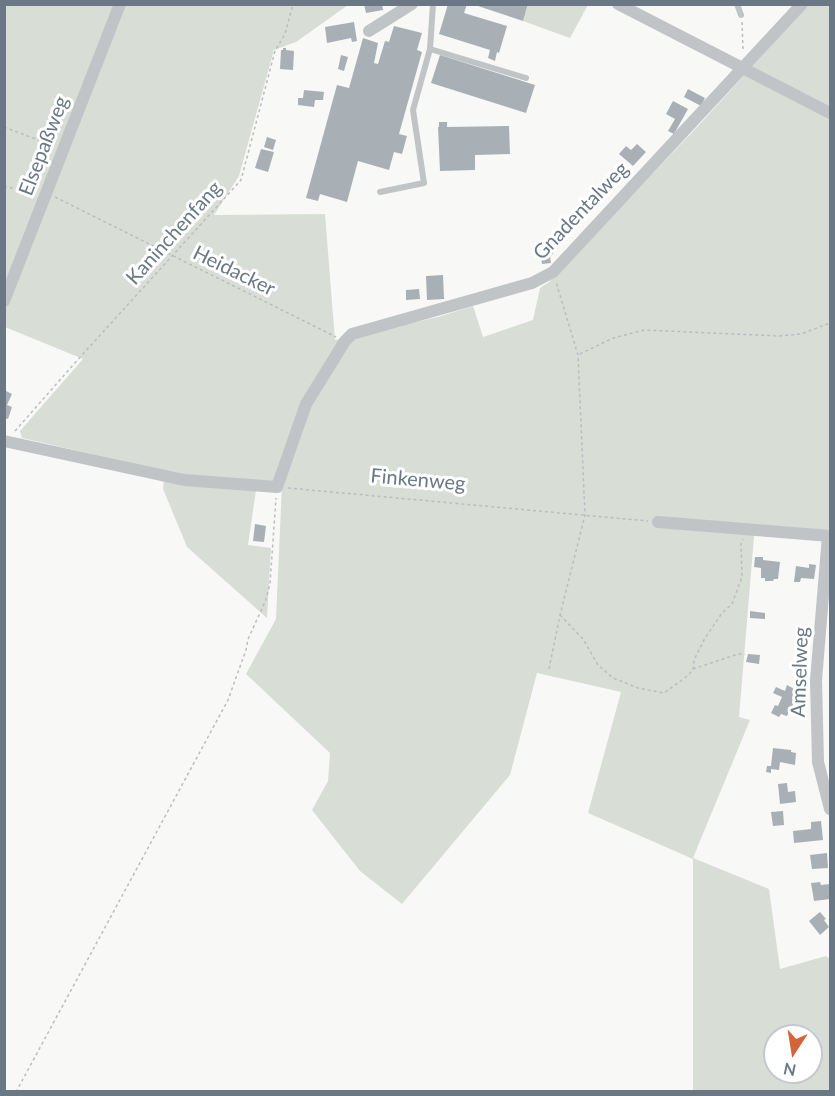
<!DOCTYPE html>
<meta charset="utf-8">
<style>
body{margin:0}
#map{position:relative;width:835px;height:1096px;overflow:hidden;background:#f8f9f6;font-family:Lato,sans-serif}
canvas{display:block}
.frame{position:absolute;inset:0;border:6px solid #6a7885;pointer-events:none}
.north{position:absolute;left:763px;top:1024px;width:60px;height:60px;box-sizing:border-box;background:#fff;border:2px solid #c3c9ce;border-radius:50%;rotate:192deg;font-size:16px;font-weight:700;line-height:24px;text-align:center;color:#6a7885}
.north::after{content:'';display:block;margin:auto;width:21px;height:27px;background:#d4643a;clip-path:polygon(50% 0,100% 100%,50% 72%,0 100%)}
</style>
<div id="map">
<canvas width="835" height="1096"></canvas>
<div class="frame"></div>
<div class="north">N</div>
</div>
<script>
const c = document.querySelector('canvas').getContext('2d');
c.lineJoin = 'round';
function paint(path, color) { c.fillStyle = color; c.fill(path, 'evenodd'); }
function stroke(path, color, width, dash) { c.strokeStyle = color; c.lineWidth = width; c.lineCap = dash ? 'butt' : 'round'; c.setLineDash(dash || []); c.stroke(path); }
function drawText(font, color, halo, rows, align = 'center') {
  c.font = font + ' Lato,sans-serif'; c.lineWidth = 6; c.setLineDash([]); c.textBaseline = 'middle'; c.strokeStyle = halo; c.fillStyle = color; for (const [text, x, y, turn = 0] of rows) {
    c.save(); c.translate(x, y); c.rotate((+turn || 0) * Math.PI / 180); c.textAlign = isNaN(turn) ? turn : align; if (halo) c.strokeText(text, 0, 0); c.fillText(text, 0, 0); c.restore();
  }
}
paint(new Path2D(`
 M4,5H348L296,42L274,50L239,176L214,215L325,214L335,340L438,317L473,306L483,337L533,320L540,288L549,282L699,125L808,5H830V531L755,525L739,717L750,720L693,858L769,889L780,969L826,956L830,959V1091H693V859L588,813L621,692L537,673L510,775L402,904L360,871L312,810L328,781L330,753L246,674L276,619L282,484L179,474L22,438L20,431L83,359L5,327ZM775,1036H811V1072H775Z
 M528,5H588L570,38L523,21Z
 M164,479L256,490L248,545L271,548L267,618L187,547L163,489Z`), '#d8ddd6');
paint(new Path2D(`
 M364,4H382L383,10L366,13Z
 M448,4H467L464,13L507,26L499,53L497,52L495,61L488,58L490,50L439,34Z
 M472,4H528L523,21Z
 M354,22L357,41L352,42L351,38L327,43L325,27Z
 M394,26L422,33L417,50L422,52L399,134L407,136L402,154L394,152L389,170L358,161L347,202L320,194L318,201L306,198L337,85L349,88L363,38L378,43L374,63L378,64L385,41L389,42Z
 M283,48H286V50L294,51L293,70L280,69L281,50H283Z
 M341,55L348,57L344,71L338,69Z
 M440,55L535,85L526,113L431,83Z
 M688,89L705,98L701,106L684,97Z
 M304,90L324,92L323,100H315L314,107L298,105V98H303Z
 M673,101L688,109L674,134L668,131L675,119L666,114Z
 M439,122H447V127L509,126L510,154L475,155V170L440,171L438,127H439Z
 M267,137L276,140L273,150L264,147Z
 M637,144L646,152L633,166L619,154L626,146L631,150Z
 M261,149L274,152L268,172L255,168Z
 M554,232L564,241L550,257L551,263L542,264L540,251H544L541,248Z
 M443,275L444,299L427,300L426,276Z
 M419,289L420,299L406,300V290Z
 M6,391L12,394L7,405L12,407L8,419L4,418Z
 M255,524L266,526L264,542L253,541Z
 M755,557H763V560L780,562L778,579H774L773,581H765V578H761V568L754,567Z
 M809,564L816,565L814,579L801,578L800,582H794L796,566L809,568Z
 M750,611L765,613V619L750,618Z
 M748,654L760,655L759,664L746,662Z
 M787,685L798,691L794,702L796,703L793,710L790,709L787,716L781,714L779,717L771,713L775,705L778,706L782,697L773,693L776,687L785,691Z
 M773,748L791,750V752L796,753L795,765L780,762L779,770L771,769V773L766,772L767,766H771Z
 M787,783L788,792L795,791L796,802L780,804L778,784Z
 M783,811L784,825L773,826L771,812Z
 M821,821L823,840L794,843L793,831L811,829V822Z
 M827,853L828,868L812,869L810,855Z
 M820,882L821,885L830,884V899L814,901L811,883Z
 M820,912L826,919L824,920L829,927L820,935L809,921Z`), '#a8afb5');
stroke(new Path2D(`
 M742,22L743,50
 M4,127L54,146
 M4,186L19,190L34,192
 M55,197L336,337
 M580,354L613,338L644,330L779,336L801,334L830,323
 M15,431L73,365L241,180L275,51L285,34L293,4
 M288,488L648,521
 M560,615L583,639L598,665L613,678L638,688L664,693L686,677L693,670L694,660L705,638L722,613L732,604L742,577L741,544L743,539
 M549,669L560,615L585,515L578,355L556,282
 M693,669L738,654H745
 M16,1092L228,700L246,650L248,639L265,602L270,584L276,498`), '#babdbf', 1.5, [3, 3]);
stroke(new Path2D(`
 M737,4L741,15
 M430,49L526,78
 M380,192L424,183L413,110L430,49L433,4`), '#c0c4c7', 6);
stroke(new Path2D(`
 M618,4L830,113
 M369,31L412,4
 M4,301L120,4
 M4,441L184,480L277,487L306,404L345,341L352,334L532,283L553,272L802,4
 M658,522L830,536
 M828,536L816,680L818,762L830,809`), '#c0c4c7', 12);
drawText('20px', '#6a7885', '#fff', [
 ["Elsepaßweg",44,146,-69],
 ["Gnadentalweg",581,211,-46],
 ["Kaninchenfang",174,233,-48],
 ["Heidacker",234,271,26],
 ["Finkenweg",418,480,5],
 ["Amselweg",800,672,-88]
]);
</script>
